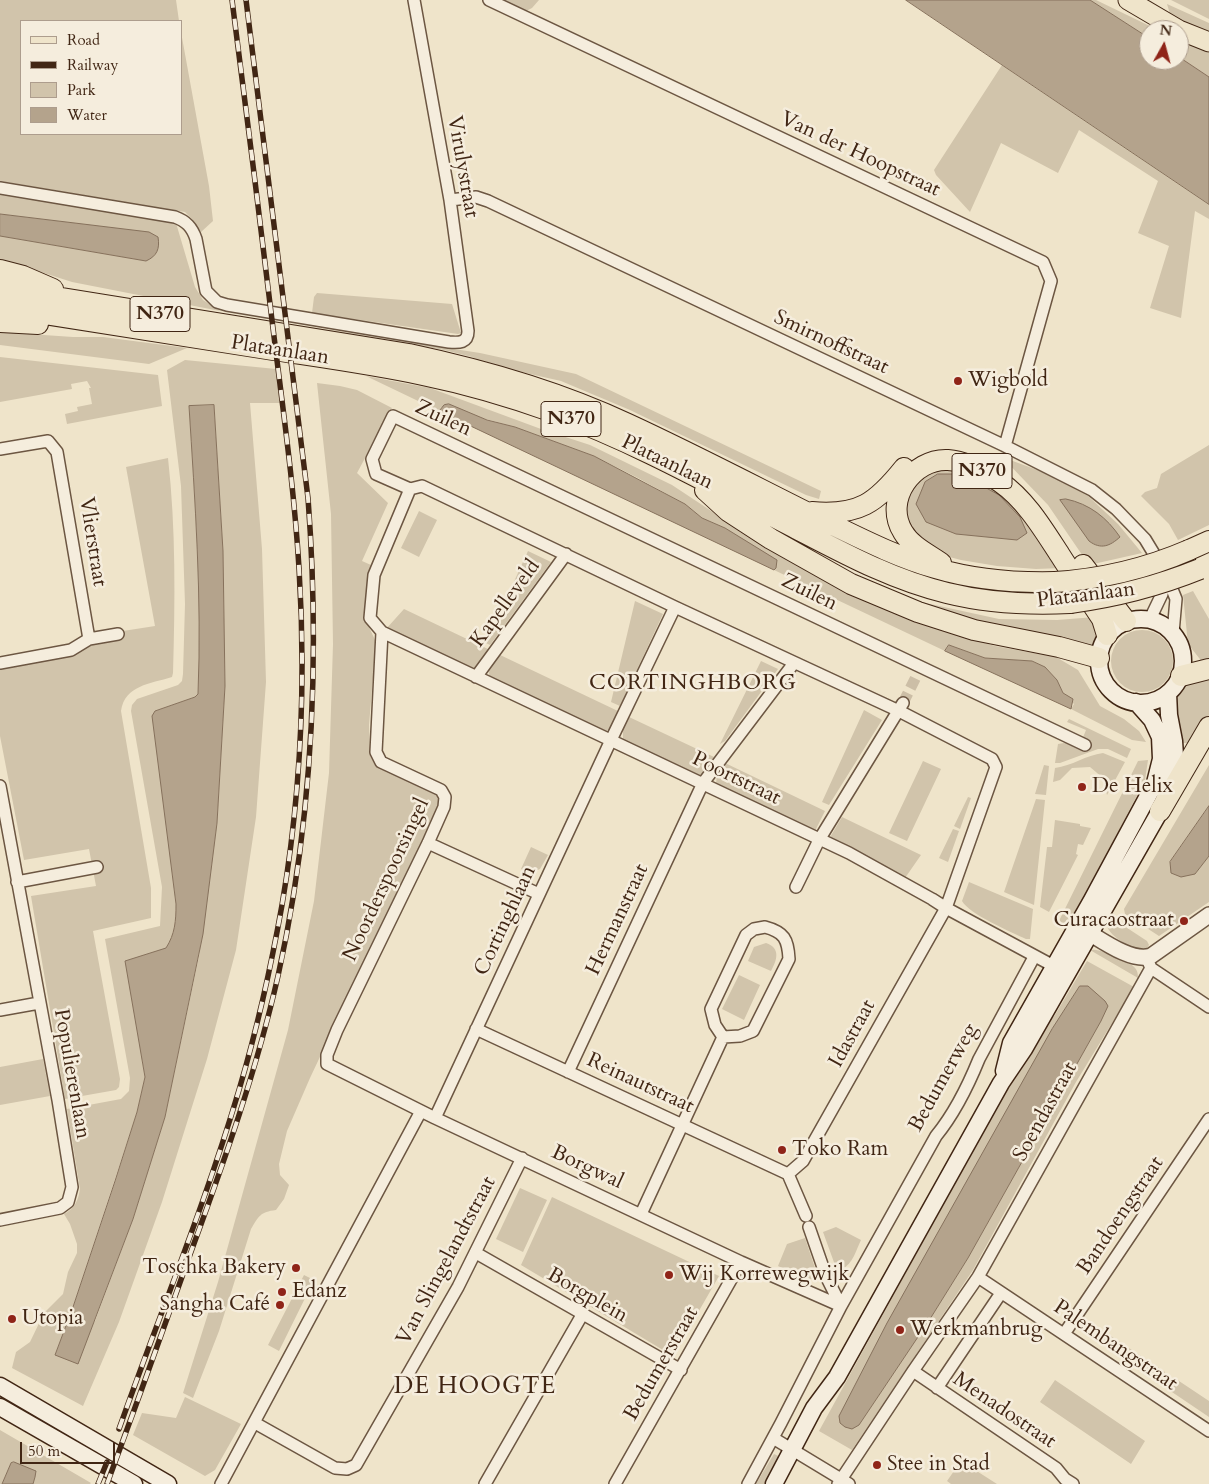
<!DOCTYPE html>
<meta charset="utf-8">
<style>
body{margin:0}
#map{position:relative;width:1209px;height:1484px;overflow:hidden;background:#efe4ca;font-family:Cardo,serif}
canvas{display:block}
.legend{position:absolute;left:20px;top:20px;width:162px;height:115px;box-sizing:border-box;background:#f5eddd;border:1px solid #ad9d8d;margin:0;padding:6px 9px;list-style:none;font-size:15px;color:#412614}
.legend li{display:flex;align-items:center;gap:10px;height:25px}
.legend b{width:25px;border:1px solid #ad9d8d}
.north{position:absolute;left:1139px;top:20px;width:50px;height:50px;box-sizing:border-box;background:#f5eddd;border:1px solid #ad9d8d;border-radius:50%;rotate:7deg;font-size:14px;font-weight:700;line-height:20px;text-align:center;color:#412614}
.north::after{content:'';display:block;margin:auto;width:18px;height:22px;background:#8f2418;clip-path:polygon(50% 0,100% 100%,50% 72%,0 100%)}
.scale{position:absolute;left:20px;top:1442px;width:95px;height:22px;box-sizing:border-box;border:2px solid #412614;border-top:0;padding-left:6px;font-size:15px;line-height:18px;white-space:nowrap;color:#412614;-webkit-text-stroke:4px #f5eddd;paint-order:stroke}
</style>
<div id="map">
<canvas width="1209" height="1484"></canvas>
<ul class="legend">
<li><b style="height:6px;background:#efe4ca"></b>Road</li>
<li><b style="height:6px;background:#412614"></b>Railway</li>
<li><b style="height:14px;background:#d1c4ab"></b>Park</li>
<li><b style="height:14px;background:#b4a38c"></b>Water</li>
</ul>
<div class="north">N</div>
<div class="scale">50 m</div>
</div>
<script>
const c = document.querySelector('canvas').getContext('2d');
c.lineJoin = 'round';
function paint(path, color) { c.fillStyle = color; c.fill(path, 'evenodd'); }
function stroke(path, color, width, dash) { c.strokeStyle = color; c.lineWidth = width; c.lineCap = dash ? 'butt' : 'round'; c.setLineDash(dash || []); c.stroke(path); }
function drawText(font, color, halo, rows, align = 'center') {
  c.font = font + ' Cardo,serif'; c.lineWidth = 5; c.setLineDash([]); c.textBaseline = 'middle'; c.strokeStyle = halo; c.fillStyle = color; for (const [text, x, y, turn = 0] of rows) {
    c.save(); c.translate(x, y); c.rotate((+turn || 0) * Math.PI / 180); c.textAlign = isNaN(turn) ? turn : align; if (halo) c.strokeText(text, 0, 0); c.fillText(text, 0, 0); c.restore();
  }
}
paint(new Path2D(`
 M0,0H176L179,21H21V134H181V32L209,186L213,221L201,232L192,219L185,212L0,181Z
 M497,0H539L532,8L526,11Z
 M1090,0H1096L1158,30H1149V38Z
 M1171,0H1209V19Z
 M1167,4L1209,23V35L1170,14Z
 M1179,39L1209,53V77L1179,57Z
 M1002,65L1209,204V219L1195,211L1181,318L1150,308L1169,246L1138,233L1158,181L1079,130L1058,173L1001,143L970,212L936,175L934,170Z
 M0,192L176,223L195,287L203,300L220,311L72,282L0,259V236L146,261L94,226L0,214Z
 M317,293L452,304L461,333L458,334L312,313L314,297Z
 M292,324L480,353L576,374L821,491L819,499L806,495L630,410L561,381L486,364L472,357L444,350Z
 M0,332L73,337H103L187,348L149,364L0,345Z
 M0,357L158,375L162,406L67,424L65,414L78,411L77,407L92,404L89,388H91L87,381L71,384L72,389L0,402Z
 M185,360L276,369L280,403H250L262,549L266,682L256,817L236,950L207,1059L162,1202L119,1322L83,1406L12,1368L16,1352L30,1342L44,1313L63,1294L68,1272L77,1253V1244L70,1224L64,1214C75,1208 78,1201 80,1189L67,1109L121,1099L129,1091L130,1078L105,939L160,926L162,887L131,711L132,705L137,699L178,685L182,681L183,674L185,604L181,486L167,370ZM214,405L223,551L225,686L217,823L199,956L165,1117L133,1219L95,1321L55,1355L73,1307L137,1112L145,1077L142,1060L166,948C175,934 176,921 176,904L155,711L195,697L198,694C202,598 195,502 189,407Z
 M366,376L430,388L541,429L590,445L672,485L740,530L838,583L938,629L995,646L1056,657L1078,670L1100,706L1124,719L1139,731L1146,742L1132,740L1071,709L1074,704L1063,693L1057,680L1045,667L1032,661L985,658L949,645L945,651L774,570L776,568L725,528L702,518L685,504L636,477L594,456L515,427L441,407L439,411Z
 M317,383L340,386L357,390L392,408L357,473L388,503L362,561L371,565L368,575L365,609L367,623L376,642L369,725L370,756L376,767L434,792L439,797L440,802L310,1078L287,1131L279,1164L280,1175L289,1185L284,1199L276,1210C260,1212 259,1216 251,1229L219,1331L193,1398L183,1393L218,1282L288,1030L314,901L329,773L333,644L331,514Z
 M1209,445V525L1178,540L1169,524L1141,496L1145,492L1157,488L1161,474Z
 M1002,457L1040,471L1088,496L1118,524L1142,553L1089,565L1048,505Z
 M168,458C176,529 175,601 173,673L172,677C150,684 125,685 121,711L151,888V918L93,931L120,1079L119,1087L116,1090L65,1099L31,896L96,886L89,849L24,860L0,736V668L72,655L79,652L89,643L124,635L123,631L155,626L126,467Z
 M946,465L1005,492L1062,568L1036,569L997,566L961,560L938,554L906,524L905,493L912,479Z
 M419,511L437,520L419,557L401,548Z
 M528,551L551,562L490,645L486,643Z
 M1193,591L1209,619V661L1203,663L1188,644L1183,595Z
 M898,597L999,619L1057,620L1095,617L1100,627L1096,647L1016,632Z
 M635,601L663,614L620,706L611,702Z
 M404,609L490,650L473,671L386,629Z
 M1111 661a31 31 0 1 1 62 0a31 31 0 1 1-62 0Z
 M498,654L620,712L613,728L604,732L490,679L488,668Z
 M761,661L778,669L725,741L720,744Z
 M1209,674V715L1193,743H1177L1174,695L1185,683Z
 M864,710L882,720L829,805L822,802Z
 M629,717L714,757L700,777L623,741V728Z
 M1069,719L1131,749L1127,758L1108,749H1098L1060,763H1055L1058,744L1082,740L1086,730L1067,722Z
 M1103,753L1125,762L1107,795L1103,778L1090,767L1072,768L1060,780L1053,782L1055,768C1072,766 1086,755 1103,753Z
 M1148,760L1145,780L1086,894L1070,930L1057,925L1138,761Z
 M923,761L941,769L907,841L889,833Z
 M725,763L825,811L815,831L716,785L717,773Z
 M1044,765L1049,766L1046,795L1035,794Z
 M1209,765V806L1170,862L1195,874L1209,856V902L1159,936L1125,914L1124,909Z
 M968,797L971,798L960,829L954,826Z
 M1036,799L1045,800L1034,905L1004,892Z
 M842,817L921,855L905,878L829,839Z
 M1055,820L1080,824V826L1091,828L1083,845L1078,844L1076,854L1078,855L1049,912L1040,907L1047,847H1052Z
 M953,829L959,831L948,862L939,858Z
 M531,847L548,855L540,869L530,873L521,869Z
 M969,882L1033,909L1030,939H1026C1011,932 969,914 962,901Z
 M1112,909L1115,920L1147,941L1149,945L1147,948C1135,952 1108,937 1106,923C1105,917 1109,913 1112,909Z
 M766,943C781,948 777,960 771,971L748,961L754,947Z
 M1090,950C1100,948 1126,960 1133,966C1137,969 1138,973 1138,978Z
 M1087,961L1134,987L1076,1082L973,1270L852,1450L819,1431L1037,1034L1055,1015ZM1101,1021L968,1258L930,1319L859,1425Z
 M739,975L760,985L744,1020L722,1009Z
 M43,1059L50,1096L0,1105V1067Z
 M520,1188L547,1200L523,1252L496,1239Z
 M552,1197L719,1276L673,1356L521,1265Z
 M836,1227L861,1240C856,1250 853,1264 842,1269L835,1265L823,1232Z
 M805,1238L816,1271L813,1279L807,1280L778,1266L787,1244Z
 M304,1275L314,1280L279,1351L268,1345Z
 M1099,1328L1165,1372L1159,1382L1092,1337Z
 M1176,1379L1209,1401V1417L1169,1390Z
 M1055,1380L1145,1441L1131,1464L1040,1402Z
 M185,1397L241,1424L215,1470L205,1476L133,1435L142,1413L176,1418Z
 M0,1430L91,1483L90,1484H33L35,1477L11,1463L2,1484H0Z
 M774,1454L783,1458L769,1484H756Z
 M961,1461L997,1484H951L947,1481Z`), '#d1c4ab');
const water = new Path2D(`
 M906,0H1090L1149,38V60H1179V57L1209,77V204Z
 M0,214L149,232L158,237C160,249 157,256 146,261L0,236Z
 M449,404L487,420L515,427L594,456L685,504L702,518L725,528L777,560L776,568L774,570L439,411L444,405Z
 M214,405L223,551L225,686L217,823L203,934L165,1117L133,1219L78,1364L55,1355L73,1307L115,1181L137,1112L145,1077L125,961L166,948C175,934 176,921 176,904L152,716L155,711L195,697L198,694C202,598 195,502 189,406Z
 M938,474H957L970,479L999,495L1020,517L1027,533L1017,540L956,534L926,522L916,504L925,482Z
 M1066,499C1090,504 1107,518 1120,537C1110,546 1101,550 1089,541L1060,500Z
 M949,645L985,658L1032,661L1045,667L1057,680L1063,693L1073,699L1071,709L945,651Z
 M1209,806V856L1195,874L1181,877L1171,873L1170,862Z
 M1080,986H1088L1105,1001L1108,1006L1101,1021L968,1258L930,1319L859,1425L852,1429L845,1427L840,1423L839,1416L887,1323L1052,1029Z
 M14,1462L36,1471L35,1477L33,1484H2L11,1463Z`);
paint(water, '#b4a38c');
stroke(water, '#86715c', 1);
stroke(new Path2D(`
 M903,703L916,677`), '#ccbea6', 11, [11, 5.5]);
const minor = new Path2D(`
 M489,0L1043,262L1051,281L1005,446
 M0,188L175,217C186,221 192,227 196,239L206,291L217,302L227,305L449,342C459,343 468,343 468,331L450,200L414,0
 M450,200L476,197L488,201L1005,446L1092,490L1116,509L1145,539L1165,572L1176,599L1173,633
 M0,449L48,441L57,452L89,639
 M410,489L374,575L370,618L382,632L849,853L932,899L946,908L1061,970
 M1150,619L1162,594L1165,579
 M382,632L376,752L381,762L441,790L445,797L444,807L428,843L337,1030L327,1055V1064L435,1118L741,1262L841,1306
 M0,663L71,650L89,639L118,634
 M476,677L566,554
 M0,786L58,1100L72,1187L68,1202L60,1208L0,1220
 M428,843L539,894
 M17,882L97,867
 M796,887L819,840L903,703
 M765,927C784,932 788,939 789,959L753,1031L740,1036L723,1037L715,1025L711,1009L746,935L754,929Z
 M1148,961L1151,968L1209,1007
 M0,1010L39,1003
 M476,1029L788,1174
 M568,1072L703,783L794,663
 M435,1118L611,740L675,607
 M788,1174L803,1161L946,908L996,767L992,759L899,711L675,607L422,486L410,489L376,474L372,459L393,416L1085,745
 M788,1174L806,1216
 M641,1214L723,1037
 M809,1227L826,1276L841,1306
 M476,1253L681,1370
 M978,1277L1209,1431
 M1064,1334L1209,1119
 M913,1371L1056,1468L1065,1479L1073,1484
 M937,1388L1001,1293
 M255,1423L335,1468L347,1469L356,1465L458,1287L522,1158
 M773,1438L849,1484
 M221,1484L421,1111
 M485,1484L582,1315
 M615,1484L741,1262
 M748,1484L781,1423L841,1306L936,1136C954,1114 968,1086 979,1059L1034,957
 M838,1484L913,1371L978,1277L1151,968`);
const tertiary = new Path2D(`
 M1081,928C1099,938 1131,963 1151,956L1209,915`);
const secondary = new Path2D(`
 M1099 661a42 42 0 1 1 84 0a42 42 0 1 1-84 0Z
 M1004,1071L1011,1043L1092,900L1155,783L1161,759L1160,737L1152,720L1136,702
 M0,1386L168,1484
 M0,1407L134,1484
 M774,1484L814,1408L837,1377L1001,1083L1024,1049L1160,811L1169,788L1175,756L1174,741L1169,715L1168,693`);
const primary = new Path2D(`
 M1128,0L1179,30L1209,42`);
const trunk = new Path2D(`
 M0,270L23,276L53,289
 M0,288L409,354C484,370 558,391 628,424C691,453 752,485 814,516C854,535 893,556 935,568C975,580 1014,583 1055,582
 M0,307C89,321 178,335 267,349C319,357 372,364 423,375C467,384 511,397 553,412C638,443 717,488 797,529C845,554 893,580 947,593C987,603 1028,605 1070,603
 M0,322L38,324
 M705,490L728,511L771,539L851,584L918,612L974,630L1059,647L1099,658
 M812,512C859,516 876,503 904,468
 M1189,550L1209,541
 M941,563C928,554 911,546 903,532C883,500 913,458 948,460C966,461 985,472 1000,482C1026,500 1043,529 1060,555C1074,577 1088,598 1102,619L1107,635
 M1083,565L1126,621
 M1181,676L1209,669
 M1160,811L1209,727`);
stroke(minor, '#6c5642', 14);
stroke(tertiary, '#6c5642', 18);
stroke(secondary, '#412614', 19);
stroke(primary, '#412614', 21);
stroke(trunk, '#412614', 22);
stroke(minor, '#f5eddd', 11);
stroke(tertiary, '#f5eddd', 15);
stroke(secondary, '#f5eddd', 16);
stroke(primary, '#efe4ca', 19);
stroke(trunk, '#efe4ca', 20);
const rail = new Path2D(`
 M119,1429C159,1316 205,1205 239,1090C257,1029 271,967 282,905C301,794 306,680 299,568C294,485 282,403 272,320C259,213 246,107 232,0
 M98,1484L107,1462
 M107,1484C136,1406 164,1327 192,1249C225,1159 257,1069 278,976C313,818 320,658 308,498L246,0`);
stroke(rail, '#412614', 5.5);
stroke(rail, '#f5eddd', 4, [11]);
const trunkBridge = new Path2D(`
 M1055,582C1102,579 1145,569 1189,550
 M1070,603C1115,597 1158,586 1200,569`);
stroke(trunkBridge, '#412614', 22, []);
stroke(trunkBridge, '#efe4ca', 20);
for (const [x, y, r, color] of [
 [958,381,5,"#8f2418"],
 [1082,787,5,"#8f2418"],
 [1184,921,5,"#8f2418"],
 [782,1150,5,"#8f2418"],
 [296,1268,5,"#8f2418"],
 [669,1275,5,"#8f2418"],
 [282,1292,5,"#8f2418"],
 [280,1305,5,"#8f2418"],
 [12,1319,5,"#8f2418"],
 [900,1330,5,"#8f2418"],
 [877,1465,5,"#8f2418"]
]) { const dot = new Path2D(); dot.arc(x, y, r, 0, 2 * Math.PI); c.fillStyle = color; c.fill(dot); stroke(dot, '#f5eddd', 2); }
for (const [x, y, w] of [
 [160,314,60],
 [571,419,60],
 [982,471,60]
]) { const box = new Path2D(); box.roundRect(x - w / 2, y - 17.5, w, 35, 4); c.fillStyle = '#f5eddd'; c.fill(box); stroke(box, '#412614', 1); }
drawText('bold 20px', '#412614', null, [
 ["N370",160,314],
 ["N370",571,419],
 ["N370",982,471]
]);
drawText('21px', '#412614', '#f5eddd', [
 ["Van der Hoopstraat",860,155,25],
 ["Virulystraat",462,167,80],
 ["Smirnoffstraat",831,343,25],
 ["Plataanlaan",280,351,9],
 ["Zuilen",443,419,25],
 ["Plataanlaan",667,463,26],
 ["Vlierstraat",92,542,81],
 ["Zuilen",809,593,26],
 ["Plataanlaan",1086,596,-7],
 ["Kapelleveld",506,604,-54],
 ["Poortstraat",736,779,26],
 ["Noorderspoorsingel",387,880,-65],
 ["Hermanstraat",618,920,-65],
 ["Cortinghlaan",506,921,-65],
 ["Idastraat",853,1034,-61],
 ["Populierenlaan",71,1074,80],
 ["Bedumerweg",944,1078,-61],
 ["Reinautstraat",640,1084,25],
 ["Soendastraat",1046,1112,-61],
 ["Borgwal",587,1168,25],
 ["Bandoengstraat",1121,1216,-56],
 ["Van Slingelandtstraat",447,1261,-62],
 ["Borgplein",587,1296,30],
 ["Palembangstraat",1115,1346,34],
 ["Bedumerstraat",662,1364,-60],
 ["Menadostraat",1004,1411,34]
]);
drawText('21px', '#412614', '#f5eddd', [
 ["Wigbold",968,381],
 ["De Helix",1092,787],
 ["Curacaostraat",1174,921,"right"],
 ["Toko Ram",792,1150],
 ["Toschka Bakery",286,1268,"right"],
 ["Wij Korrewegwijk",679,1275],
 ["Edanz",292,1292],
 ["Sangha Café",270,1305,"right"],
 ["Utopia",22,1319],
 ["Werkmanbrug",910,1330],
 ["Stee in Stad",887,1465]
], 'left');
c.letterSpacing = '1px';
drawText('22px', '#412614', '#f5eddd', [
 ["CORTINGHBORG",693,684]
]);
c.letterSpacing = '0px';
c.letterSpacing = '1px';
drawText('24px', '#412614', '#f5eddd', [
 ["DE HOOGTE",475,1387]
]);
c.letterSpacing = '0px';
</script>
